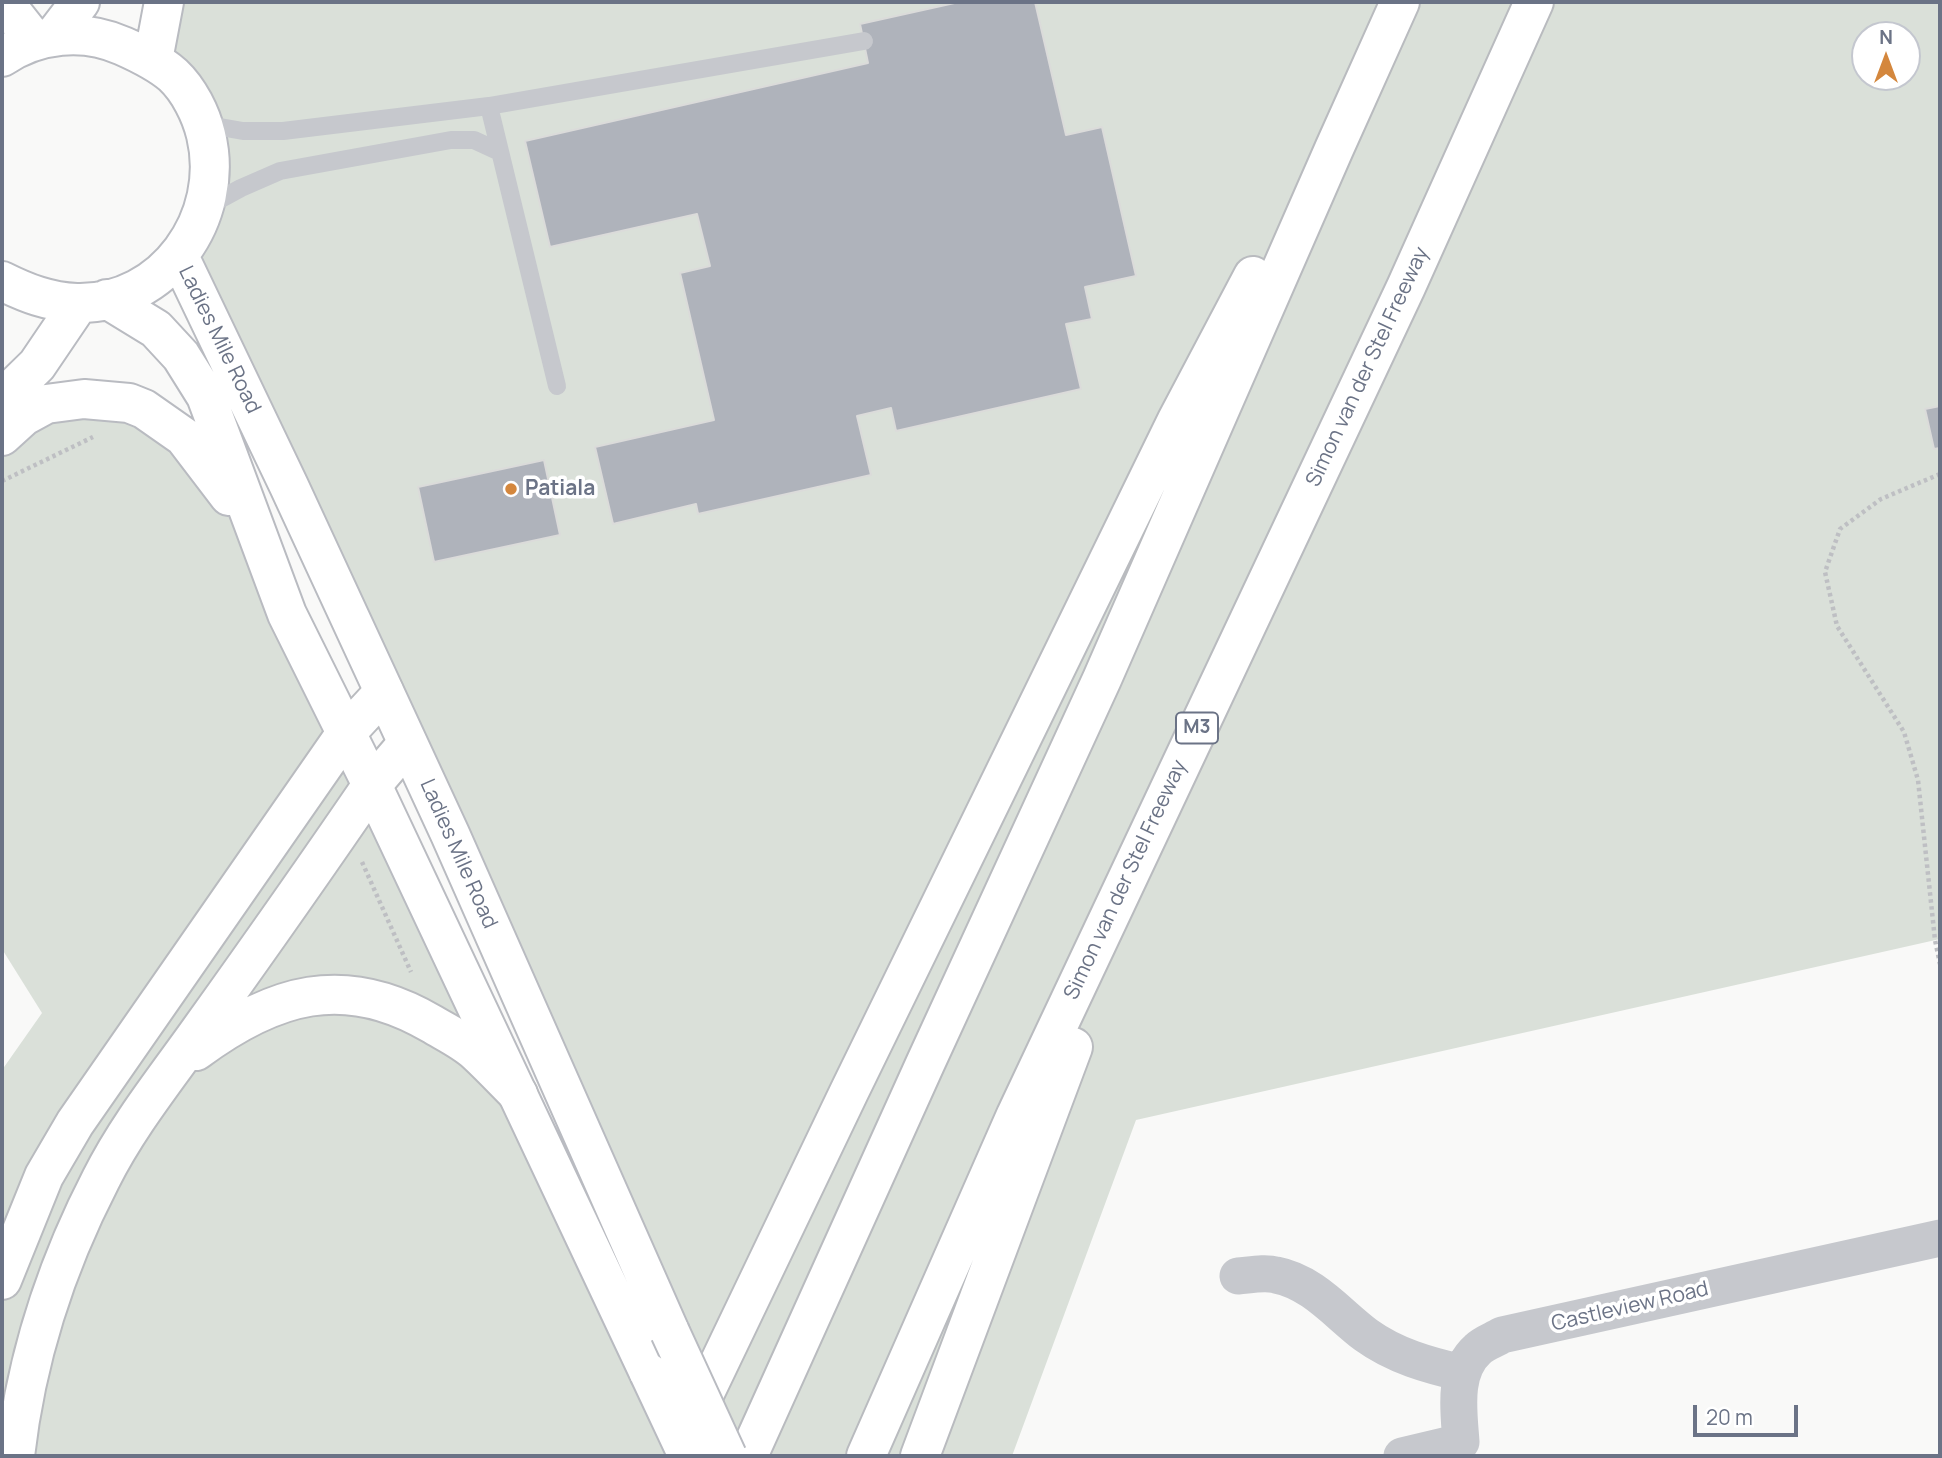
<!DOCTYPE html>
<style>
body{margin:0}
#map{position:relative;width:1942px;height:1458px;overflow:hidden;background:#f9f9f8;font-family:Manrope,sans-serif}
canvas{display:block}
.frame{position:absolute;inset:0;border:4px solid #6b7386;pointer-events:none}
.north{position:absolute;left:1851px;top:21px;width:70px;height:70px;box-sizing:border-box;background:#fff;border:2px solid #c4c7cf;border-radius:50%;rotate:0deg;font-size:19px;font-weight:700;line-height:28px;text-align:center;color:#6b7386}
.north::after{content:'';display:block;margin:auto;width:24px;height:32px;background:#d4873d;clip-path:polygon(50% 0,100% 100%,50% 72%,0 100%)}
.scale{position:absolute;left:1693px;top:1405px;width:105px;height:32px;box-sizing:border-box;border:4px solid #6b7386;border-top:0;padding-left:9px;font-size:21px;line-height:24px;white-space:nowrap;color:#6b7386;-webkit-text-stroke:5px #fff;paint-order:stroke}
</style>
<div id="map">
<canvas width="1942" height="1458"></canvas>
<div class="frame"></div>
<div class="north">N</div>
<div class="scale">20 m</div>
</div>
<script>
const c = document.querySelector('canvas').getContext('2d');
c.lineJoin = 'round';
function paint(path, color) { c.fillStyle = color; c.fill(path, 'evenodd'); }
function stroke(path, color, width, dash) { c.strokeStyle = color; c.lineWidth = width; c.lineCap = dash ? 'butt' : 'round'; c.setLineDash(dash || []); c.stroke(path); }
function drawText(font, color, halo, rows, align = 'center') {
  c.font = font + ' Manrope,sans-serif'; c.lineWidth = 7; c.setLineDash([]); c.textBaseline = 'middle'; c.strokeStyle = halo; c.fillStyle = color; for (const [text, x, y, turn = 0] of rows) {
    c.save(); c.translate(x, y); c.rotate((+turn || 0) * Math.PI / 180); c.textAlign = isNaN(turn) ? turn : align; if (halo) c.strokeText(text, 0, 0); c.fillText(text, 0, 0); c.restore();
  }
}
paint(new Path2D(`
 M164,2H1940V939L1136,1120L1012,1456H727L179,256L205,207L174,77ZM1865,35H1907V77H1865Z
 M129,403L260,537L688,1456H2V1070L42,1013L2,949V436L24,416Z`), '#dae0d9');
const building = new Path2D(`
 M959,2H1035L1066,135L1102,127L1136,276L1085,287L1092,319L1066,324L1081,389L896,431L891,408L857,416L871,475L698,514L696,504L613,524L595,447L714,420L680,273L710,266L697,214L550,247L525,141L868,63L860,24Z
 M1940,406V448L1934,449L1925,409Z
 M544,460L560,535L434,562L418,487Z`);
paint(building, '#afb3bb');
stroke(building, '#dbdbda', 2);
const secondary = new Path2D(`
 M4,2L35,41
 M54,36L80,2
 M2,57C37,33 84,28 123,46C141,54 158,62 173,75C189,90 201,114 206,135C226,217 165,305 77,303C49,302 26,293 2,281
 M153,60L164,2
 M179,256L289,486L450,834L670,1332
 M107,299L156,329L181,356L206,396L287,614L372,785L649,1373
 M2,399L37,365L79,303
 M2,436L24,416L46,404L84,399L129,403L144,409L184,437L229,496`);
const highway = new Path2D(`
 M196,1051C273,994 344,972 432,1024C447,1033 464,1041 477,1053C491,1066 505,1081 518,1094
 M2,1280L44,1176L75,1123L346,733L384,692
 M689,1426L849,1092L1177,420L1253,276
 M15,1456C26,1359 56,1266 101,1179C128,1125 167,1077 201,1029C259,948 316,867 372,785L407,744
 M748,1456L925,1064L1102,679L1334,149L1400,2
 M866,1456L1016,1115L1406,287L1534,2
 M920,1456L1073,1047`);
stroke(secondary, '#b9bbc1', 42);
stroke(highway, '#b9bbbf', 42);
stroke(new Path2D(`
 M1940,474L1881,499L1840,529L1825,572L1837,626L1904,732L1918,780L1935,940L1940,964
 M2,481L93,437
 M362,862L411,972`), '#bebfc3', 4.5, [3.5, 3.5]);
stroke(new Path2D(`
 M489,106L864,41
 M203,124L243,131H283L489,106L557,386
 M206,207L241,188L280,171L451,140H474L500,152`), '#c6c8cd', 18);
stroke(new Path2D(`
 M1238,1276C1250,1275 1265,1272 1276,1275C1313,1282 1338,1314 1366,1335C1395,1356 1428,1365 1462,1373
 M1402,1456L1461,1442C1459,1412 1452,1372 1478,1349C1484,1343 1494,1340 1502,1335L1940,1238`), '#c6c8cd', 37);
stroke(secondary, '#fff', 38);
stroke(highway, '#fff', 38);
const secondaryBridge = new Path2D(`
 M670,1332L727,1456
 M649,1373L688,1456`);
stroke(secondaryBridge, '#b9bbc1', 42, []);
stroke(secondaryBridge, '#fff', 38);
for (const [x, y, r, color] of [
 [511,489,7,"#d4873d"]
]) { const dot = new Path2D(); dot.arc(x, y, r, 0, 2 * Math.PI); c.fillStyle = color; c.fill(dot); stroke(dot, '#fff', 2.5); }
for (const [x, y, w] of [
 [1197,728,42]
]) { const box = new Path2D(); box.roundRect(x - w / 2, y - 15.5, w, 31, 5); c.fillStyle = '#fff'; c.fill(box); stroke(box, '#6b7386', 2); }
drawText('bold 19px', '#6b7386', null, [
 ["M3",1197,728]
]);
drawText('21px', '#6b7386', '#fff', [
 ["Ladies Mile Road",219,340,64],
 ["Simon van der Stel Freeway",1368,367,-65],
 ["Ladies Mile Road",458,854,66],
 ["Simon van der Stel Freeway",1126,880,-65],
 ["Castleview Road",1630,1307,-13]
]);
drawText('bold 21px', '#6b7386', '#fff', [
 ["Patiala",525,489]
], 'left');
</script>
